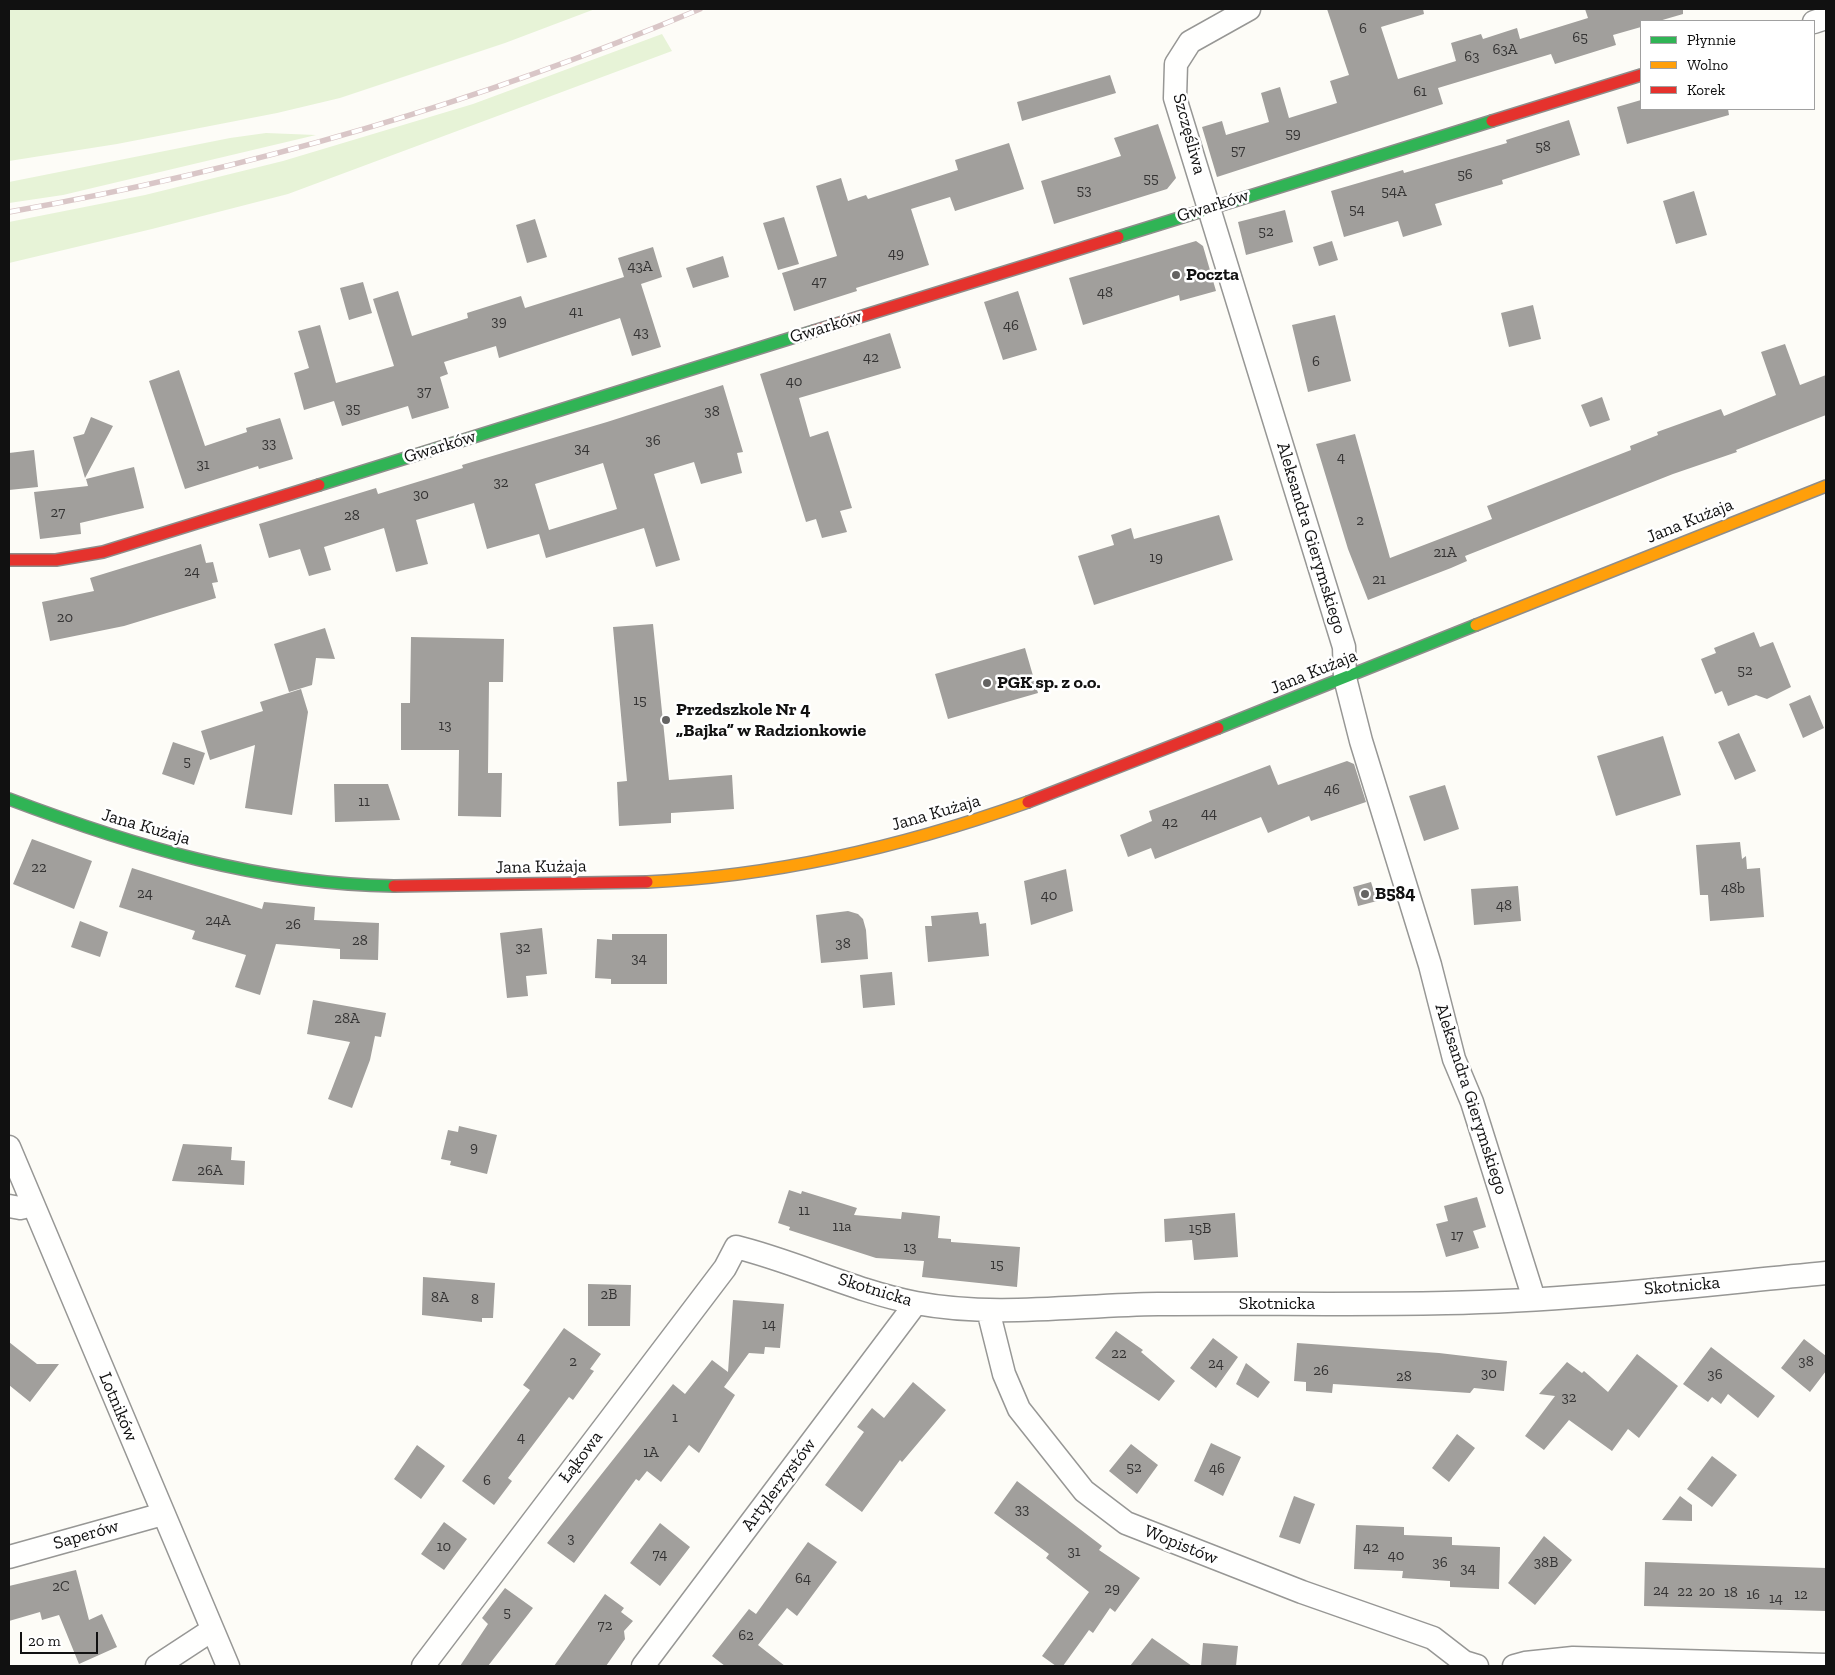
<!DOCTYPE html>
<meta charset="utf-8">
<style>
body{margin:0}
#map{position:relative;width:1835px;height:1675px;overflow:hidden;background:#fdfcf7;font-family:"Zilla Slab",serif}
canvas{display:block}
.frame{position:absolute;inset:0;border:10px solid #111;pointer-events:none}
.legend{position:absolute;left:1640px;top:20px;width:175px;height:90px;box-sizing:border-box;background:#fff;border:1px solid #a0a0a0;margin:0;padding:6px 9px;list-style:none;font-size:15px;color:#111}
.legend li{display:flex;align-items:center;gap:10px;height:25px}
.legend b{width:25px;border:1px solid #a0a0a0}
.scale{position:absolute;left:20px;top:1632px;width:78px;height:22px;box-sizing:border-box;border:2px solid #111;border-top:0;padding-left:6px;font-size:15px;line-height:18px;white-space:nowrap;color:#111;-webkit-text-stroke:4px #fff;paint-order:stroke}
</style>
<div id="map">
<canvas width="1835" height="1675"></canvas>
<div class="frame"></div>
<ul class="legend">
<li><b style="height:6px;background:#30b455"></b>Płynnie</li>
<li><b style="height:6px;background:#ff9f0a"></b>Wolno</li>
<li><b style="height:6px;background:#e5322d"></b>Korek</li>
</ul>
<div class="scale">20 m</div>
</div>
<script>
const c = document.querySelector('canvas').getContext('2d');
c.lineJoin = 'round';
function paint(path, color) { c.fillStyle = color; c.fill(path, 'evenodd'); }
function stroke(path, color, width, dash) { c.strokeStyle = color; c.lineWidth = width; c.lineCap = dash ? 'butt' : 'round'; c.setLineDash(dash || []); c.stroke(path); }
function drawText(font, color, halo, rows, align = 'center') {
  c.font = font + ' "Zilla Slab",serif'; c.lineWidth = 5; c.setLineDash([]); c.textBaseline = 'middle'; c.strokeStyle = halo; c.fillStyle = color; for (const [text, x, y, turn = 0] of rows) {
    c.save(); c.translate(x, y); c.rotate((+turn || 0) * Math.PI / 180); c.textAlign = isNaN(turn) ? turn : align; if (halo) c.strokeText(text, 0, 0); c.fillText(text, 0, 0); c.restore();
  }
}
paint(new Path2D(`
 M9,9H595L505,43L340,98L277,113L117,144L9,161Z
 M662,34L672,51L288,194L152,229L9,263V222L145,195L283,161L473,104Z
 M266,133L316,135L63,195L9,203V182L230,138Z`), '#e7f3d7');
paint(new Path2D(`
 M1327,9H1423L1424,14L1381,27L1398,79L1456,61L1451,43L1481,34L1483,39L1517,28L1520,39L1588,18L1585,9H1683V14L1659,21H1641V27L1613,35L1616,45L1555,64L1551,54L1438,88L1443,104L1217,177L1202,127L1222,121L1226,135L1269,122L1261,93L1280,87L1289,118L1337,103L1330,81L1349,75Z
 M1110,75L1116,93L1022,121L1017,102Z
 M1641,100V109H1728L1729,115L1627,144L1617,107Z
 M1569,120L1580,155L1502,180L1503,184L1435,204L1442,225L1403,237L1398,221L1344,237L1331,191L1403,170L1404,173L1507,143L1506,140Z
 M1158,124L1176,178L1167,189L1054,224L1041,181L1121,156L1114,138Z
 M1009,143L1024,189L955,211L950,197L911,209L929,265L856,288L857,291L794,311L782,273L837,256L816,186L841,178L848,201L866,195L868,199L958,170L955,160Z
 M1694,191L1707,235L1676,244L1663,201Z
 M1285,210L1293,242L1246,255L1238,222Z
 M784,217L799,264L778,270L763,223Z
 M535,219L547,257L527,263L516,225Z
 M1196,241L1203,246L1216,291L1180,301L1179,295L1083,325L1069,278Z
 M1332,241L1338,260L1319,266L1313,247Z
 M653,247L662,277L641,284L661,347L632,356L620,318L499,358L496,346L444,362L448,374L440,377L449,408L412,419L408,406L342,426L334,401L304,410L294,373L309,368L298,331L320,325L336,383L394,366L373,299L398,291L412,336L468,318L467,313L521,296L525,308L624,277L618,258Z
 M723,256L729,277L693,288L686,268Z
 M363,282L372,313L349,320L340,288Z
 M1018,291L1037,350L1003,360L984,302Z
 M1533,305L1541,339L1509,347L1501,313Z
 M1335,315L1351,381L1308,392L1292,325Z
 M890,333L901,368L799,398L810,437L828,431L852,508L840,511L847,532L822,538L816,519L806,522L760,374Z
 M1785,344L1800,385L1826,375V415L1736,450L1737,452L1673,474L1465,556L1467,561L1451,568L1368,600L1348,549L1316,444L1355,434L1390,558L1492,519L1487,506L1631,450L1630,446L1658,435L1657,432L1721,409L1724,416L1776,395L1761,352Z
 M179,370L205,446L247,432L246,428L280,418L293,459L259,469L258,466L185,489L149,381Z
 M723,385L743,452L737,453L742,473L701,484L694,462L654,474L680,560L656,567L644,528L546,558L539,534L487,549L474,503L416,520L428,564L396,572L384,528L324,547L331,570L309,576L300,549L269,558L259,524L376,488L378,494L463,468L462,465L607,422ZM603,463L617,509L549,530L535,484Z
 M1602,397L1610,420L1590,427L1581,405Z
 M91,417L113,426L85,478L73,437L84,434Z
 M34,450L38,487L9,490V453Z
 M134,467L144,508L80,523L81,534L40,539L34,492L88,486L86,479Z
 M1219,515L1233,560L1094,605L1078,556L1114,545L1111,535L1131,528L1134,539Z
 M201,544L206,563L213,562L218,582L212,583L216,598L124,626L50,641L42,602L94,591L90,578Z
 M653,624L669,780L732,775L734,809L671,813V823L619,826L617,782L627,781L613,627Z
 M325,628L335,659L316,658L312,685L289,692L274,644Z
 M1754,632L1760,647L1773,642L1791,687L1767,699L1756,695L1728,706L1722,691L1715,694L1701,659L1716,653L1714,648Z
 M411,637L504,639L503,682H489L488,773H502L501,817L458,816L459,750H401V703H410Z
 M1025,648L1038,693L948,719L935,674Z
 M301,689L308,712L292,815L245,808L255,745L210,760L201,731L263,711L260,702Z
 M1810,695L1824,728L1803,738L1789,704Z
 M1739,733L1756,771L1735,780L1718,742Z
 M1663,736L1681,795L1616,816L1597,756Z
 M173,742L205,753L194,785L162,774Z
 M1347,761L1354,764L1366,802L1311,821L1309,816L1268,833L1261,817L1155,859L1151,848L1128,857L1120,835L1152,821L1149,811L1270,765L1278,785Z
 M334,784H388L400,820L335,822Z
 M1445,785L1459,829L1424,841L1409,796Z
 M32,839L92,861L74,909L13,884Z
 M1740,842L1742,859L1746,856L1747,869L1760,868L1764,917L1710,921L1708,895H1700L1696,845Z
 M132,868L262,909L264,902L315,907L314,920L379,923L378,960L340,959V949L276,944L260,995L235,987L246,955L192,939L195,931L119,907Z
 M1066,869L1073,911L1031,925L1024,881Z
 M1371,882L1377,901L1358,906L1353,887Z
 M1518,886L1521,921L1474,925L1471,889Z
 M848,911L858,914L863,919L866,930L868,959L821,963L816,915Z
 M978,912L980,924L986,923L989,956L928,962L925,926H932L931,916Z
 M80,921L108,932L100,957L71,947Z
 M542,928L547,974L526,976L528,996L507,998L500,933Z
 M612,934H667V984H611V979L595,978L597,939L612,940Z
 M892,972L895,1005L863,1008L860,975Z
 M313,1000L386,1013L381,1037L375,1036L370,1060L352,1108L328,1099L350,1042L307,1034Z
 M459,1126L497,1135L487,1174L450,1165L451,1161L441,1159L448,1130L458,1132Z
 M183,1144L232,1147L231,1160L245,1161L244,1185L172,1181Z
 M789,1190L801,1194L802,1191L857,1208L854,1215L901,1219L902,1212L940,1216L938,1238L951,1239V1242L1020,1247L1017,1287L922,1277L924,1261L876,1258L789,1230L790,1227L778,1223Z
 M1477,1197L1486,1227L1473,1231L1479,1248L1446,1257L1436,1224L1448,1221L1444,1206Z
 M1235,1213L1238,1257L1194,1260L1192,1240L1165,1242L1164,1219Z
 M423,1277L495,1283L493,1318H482V1322L422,1315Z
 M588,1284L631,1285L630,1326H588Z
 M733,1300L784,1304L780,1348L765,1347L764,1354L749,1353L724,1387L735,1395L699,1453L689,1445L661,1482L647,1471L639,1481L636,1479L574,1563L547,1543L673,1384L685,1394L712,1360L728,1372Z
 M564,1328L601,1354L590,1369L594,1371L573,1400L569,1397L508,1478L512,1481L494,1505L462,1481L530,1390L523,1385Z
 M1116,1331L1143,1350L1141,1352L1175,1381L1159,1401L1095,1358Z
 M1213,1338L1238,1357L1216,1388L1190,1368Z
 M1804,1339L1826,1356V1371L1810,1392L1781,1368Z
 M9,1342L37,1364H59L30,1402L9,1385Z
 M1297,1343L1439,1353L1507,1361L1504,1391L1474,1388L1470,1393L1333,1384L1332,1393L1306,1391V1382L1294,1381Z
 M1711,1347L1775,1396L1758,1418L1728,1394L1721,1404L1712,1397L1708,1402L1683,1384Z
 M1637,1354L1678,1386L1639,1438L1628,1429L1612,1451L1569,1420L1544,1450L1525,1436L1555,1396L1539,1394L1567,1362L1582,1373L1584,1371L1608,1392Z
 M1246,1363L1270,1382L1258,1398L1236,1384Z
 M913,1382L946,1410L902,1462L900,1460L862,1512L825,1485L864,1432L857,1427L872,1408L884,1418Z
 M1457,1434L1475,1448L1449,1482L1432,1468Z
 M1211,1443L1241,1457L1223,1496L1194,1481Z
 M1131,1444L1158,1465L1137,1494L1109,1471Z
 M417,1445L445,1466L421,1499L394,1479Z
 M1712,1456L1737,1475L1712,1507L1687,1489Z
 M1017,1481L1102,1546L1099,1550L1140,1578L1115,1612L1110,1608L1093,1633L1089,1630L1063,1666H1056L1042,1656L1089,1592L1046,1558L1049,1554L994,1513Z
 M1294,1496L1315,1504L1300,1544L1279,1537Z
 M1680,1496L1692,1505V1521L1662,1520Z
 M444,1522L467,1539L444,1570L421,1554Z
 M660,1523L690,1547L660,1586L630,1563Z
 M1356,1525L1404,1527V1535L1452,1537V1545L1500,1547L1499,1589L1450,1587V1581L1402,1578L1403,1571L1354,1569Z
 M1544,1536L1572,1560L1535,1605L1508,1583Z
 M808,1542L837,1562L797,1616L787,1608L758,1645L785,1666H725L712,1656L749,1609L756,1614Z
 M1645,1562L1826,1568V1611L1644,1606Z
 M76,1570L89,1620L102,1614L117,1647L79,1664L59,1615L42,1620L40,1612L9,1621V1586Z
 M505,1588L533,1608L488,1666H460L488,1624L482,1618Z
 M605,1594L624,1608L621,1612L633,1621L624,1631L625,1639L606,1666H554Z
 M1152,1638L1192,1666H1130Z
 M1203,1643L1238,1646L1236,1666H1201Z`), '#a19f9c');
const street = new Path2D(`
 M1249,9L1190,42L1176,64L1175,98L1344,647L1345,678L1361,741L1430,965L1454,1059L1472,1102L1534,1299
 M1814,22L1826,18
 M9,1147L228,1666
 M9,1206L20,1208L33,1205
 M988,1310L1004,1374L1019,1409L1084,1491L1126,1523L1302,1592L1433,1638L1464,1662L1477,1666
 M9,1557L163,1514
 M157,1666L212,1630
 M423,1666L725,1268L736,1247C797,1262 854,1291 916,1303C996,1318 1077,1305 1158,1304C1254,1303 1350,1305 1446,1303C1573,1301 1700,1285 1826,1273
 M643,1666L916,1303
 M1514,1666L1525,1663L1573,1658L1826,1665`);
const fast = new Path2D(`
 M1118,237L1492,121
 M319,485L814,331
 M1218,728L1476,625
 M9,799C133,846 260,884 394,886`);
const slow = new Path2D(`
 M1476,625L1826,486
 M647,882C778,876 905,846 1028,802`);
const jam = new Path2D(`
 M1492,121L1641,75
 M814,331L1118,237
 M9,560H56L103,552L319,485
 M1028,802L1218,728
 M394,886L647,882`);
stroke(street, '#979795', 25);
stroke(fast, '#8e8d8b', 14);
stroke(slow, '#8e8d8b', 14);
stroke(jam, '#8e8d8b', 14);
stroke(street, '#fffffe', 22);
stroke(fast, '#30b455', 11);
stroke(slow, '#ff9f0a', 11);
stroke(jam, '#e5322d', 11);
const rail = new Path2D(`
 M9,212C246,170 478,103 700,9`);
stroke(rail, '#d9c6c7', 5.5);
stroke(rail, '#fff', 4, [11]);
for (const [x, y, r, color] of [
 [1176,275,5,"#646362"],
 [987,683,5,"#646362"],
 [666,720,5,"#646362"],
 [1365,894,5,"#646362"]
]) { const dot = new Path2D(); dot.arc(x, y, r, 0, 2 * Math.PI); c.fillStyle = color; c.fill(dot); stroke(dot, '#fff', 2); }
drawText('15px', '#353434', null, [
 ["6",1363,29],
 ["65",1580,38],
 ["63A",1505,50],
 ["63",1472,57],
 ["61",1420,92],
 ["59",1293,134],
 ["58",1543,147],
 ["57",1238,151],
 ["56",1465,175],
 ["55",1151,179],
 ["53",1084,191],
 ["54A",1394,192],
 ["54",1357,210],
 ["52",1266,232],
 ["49",896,254],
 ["43A",640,267],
 ["47",819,282],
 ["48",1105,293],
 ["41",576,312],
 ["39",499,322],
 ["46",1011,326],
 ["43",641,333],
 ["42",871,358],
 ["6",1316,362],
 ["40",794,382],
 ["37",424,392],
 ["35",353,409],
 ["38",712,412],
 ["36",653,441],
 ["33",269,444],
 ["34",582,449],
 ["4",1341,458],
 ["31",203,465],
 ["32",501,483],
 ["30",421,495],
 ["27",58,513],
 ["28",352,516],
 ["2",1360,521],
 ["21A",1445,553],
 ["19",1156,558],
 ["24",192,572],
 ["21",1379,580],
 ["20",65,618],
 ["52",1745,671],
 ["15",640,701],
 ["13",445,726],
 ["5",187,762],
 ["46",1332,790],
 ["11",364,802],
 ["44",1209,814],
 ["42",1170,823],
 ["22",39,868],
 ["48b",1733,889],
 ["24",145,894],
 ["40",1049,896],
 ["48",1504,906],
 ["24A",218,921],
 ["26",293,925],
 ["28",360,941],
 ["38",843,944],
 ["32",523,948],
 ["34",639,959],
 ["28A",347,1019],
 ["9",474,1148],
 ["26A",210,1171],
 ["11",804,1211],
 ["11a",842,1227],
 ["15B",1200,1229],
 ["17",1457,1236],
 ["13",910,1248],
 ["15",997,1265],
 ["2B",609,1295],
 ["8A",440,1298],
 ["8",475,1300],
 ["14",769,1325],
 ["22",1119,1354],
 ["2",573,1362],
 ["38",1806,1362],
 ["24",1216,1364],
 ["26",1321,1371],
 ["30",1489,1374],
 ["36",1715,1375],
 ["28",1404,1377],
 ["32",1569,1398],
 ["1",675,1418],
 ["4",521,1438],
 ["1A",651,1453],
 ["52",1134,1468],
 ["46",1217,1469],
 ["6",487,1481],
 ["33",1022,1510],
 ["3",571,1539],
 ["10",444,1547],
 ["42",1371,1548],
 ["31",1074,1552],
 ["74",660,1555],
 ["40",1396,1556],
 ["36",1440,1563],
 ["38B",1546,1563],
 ["34",1468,1569],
 ["64",803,1579],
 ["2C",61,1587],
 ["29",1112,1589],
 ["24",1661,1591],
 ["22",1685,1592],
 ["20",1707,1592],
 ["18",1731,1593],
 ["16",1753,1595],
 ["12",1801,1595],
 ["14",1776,1599],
 ["5",507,1613],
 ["72",605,1626],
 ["62",746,1636]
]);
drawText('18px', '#111', '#fff', [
 ["Szczęśliwa",1189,134,75],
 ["Gwarków",1213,206,-17],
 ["Gwarków",826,327,-17],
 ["Gwarków",440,447,-17],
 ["Jana Kużaja",1690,521,-22],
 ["Aleksandra Gierymskiego",1311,538,73],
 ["Jana Kużaja",1314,672,-22],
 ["Jana Kużaja",936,813,-16],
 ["Jana Kużaja",146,827,16],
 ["Jana Kużaja",541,867,-1],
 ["Aleksandra Gierymskiego",1471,1099,72],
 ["Skotnicka",1682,1286,-5],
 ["Skotnicka",875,1290,17],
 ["Skotnicka",1277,1304],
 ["Lotników",118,1407,67],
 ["Łąkowa",581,1457,-53],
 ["Artylerzystów",779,1485,-53],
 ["Saperów",86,1535,-16],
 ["Wopistów",1181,1545,22]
]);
drawText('bold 18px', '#111', '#fff', [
 ["Poczta",1186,275],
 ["PGK sp. z o.o.",997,683],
 ["Przedszkole Nr 4",676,710],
 ["„Bajka” w Radzionkowie",676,731],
 ["B584",1375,894]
], 'left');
</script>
